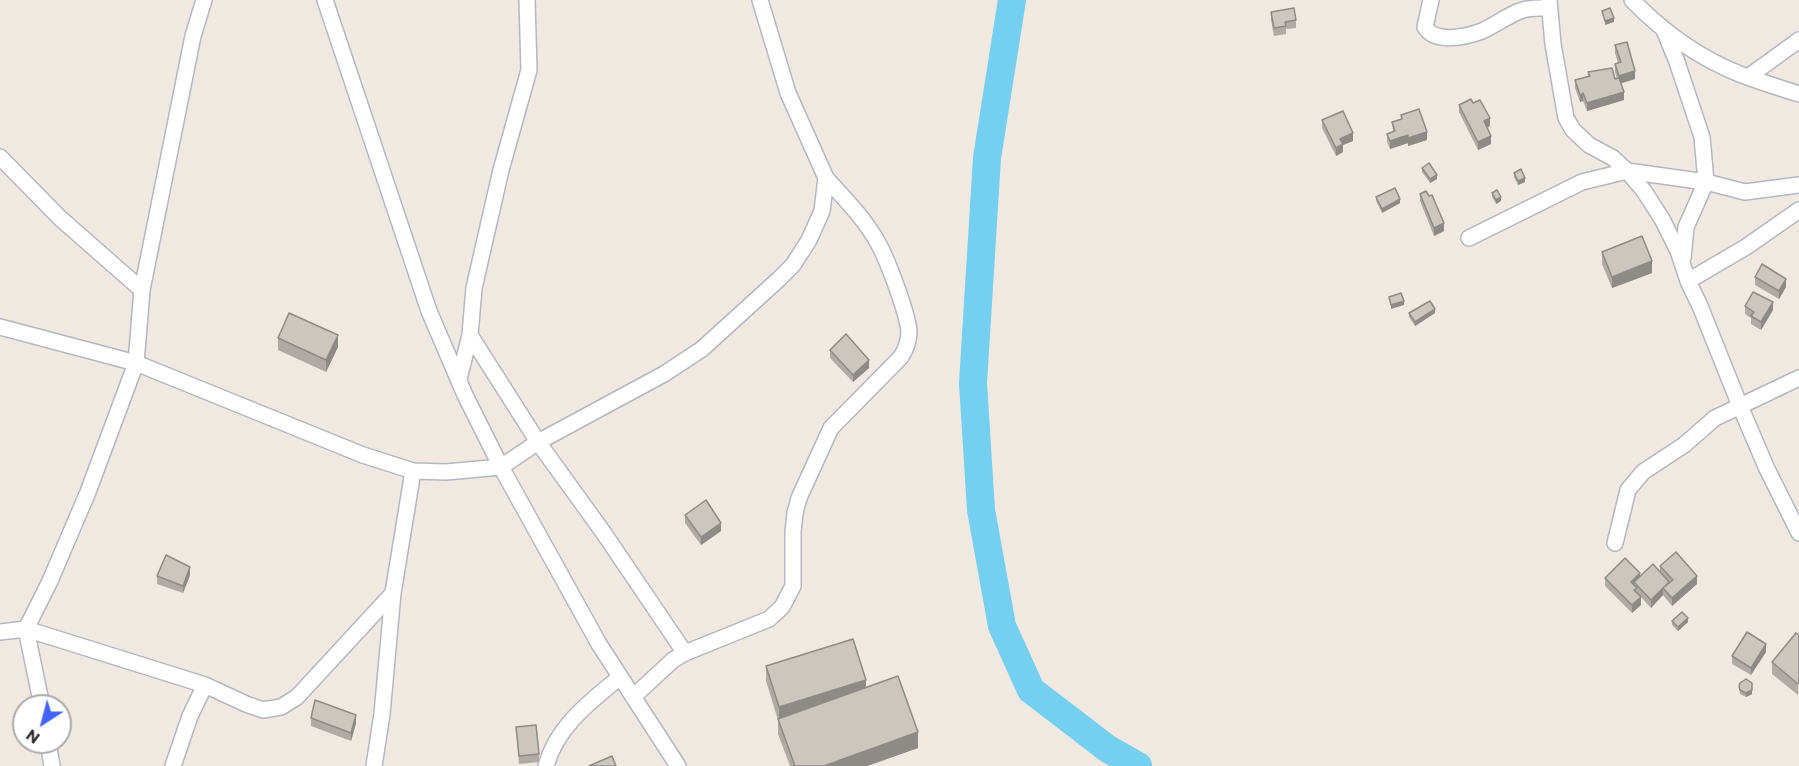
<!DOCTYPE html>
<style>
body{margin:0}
#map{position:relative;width:1799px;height:766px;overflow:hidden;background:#efe9e1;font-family:Commissioner,sans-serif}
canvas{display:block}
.north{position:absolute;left:12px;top:694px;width:60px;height:60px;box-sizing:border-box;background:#fff;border:2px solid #ababab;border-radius:50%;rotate:216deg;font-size:16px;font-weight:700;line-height:24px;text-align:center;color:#2e2e2e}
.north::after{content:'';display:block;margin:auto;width:21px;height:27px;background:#4264fb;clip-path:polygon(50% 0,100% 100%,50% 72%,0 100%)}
</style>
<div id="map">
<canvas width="1799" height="766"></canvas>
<div class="north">N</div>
</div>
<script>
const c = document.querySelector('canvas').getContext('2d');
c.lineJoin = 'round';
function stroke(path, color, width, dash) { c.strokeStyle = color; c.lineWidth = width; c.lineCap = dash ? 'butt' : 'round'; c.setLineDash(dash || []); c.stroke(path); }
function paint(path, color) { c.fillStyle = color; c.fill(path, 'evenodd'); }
stroke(new Path2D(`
 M1012,0L987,158L973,383L981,510L1002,626L1031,690L1108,749L1138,766`), '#75cff0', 28);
const minor = new Path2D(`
 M325,0L429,311L465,395L501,467L599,644L678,766
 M1431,0L1425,27C1435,44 1466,37 1482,31C1495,25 1507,16 1520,11C1529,7 1539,8 1548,8
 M1549,0L1553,44L1566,118L1573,130L1589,145L1613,158L1627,171L1644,191L1662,219L1678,251L1688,281L1700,306L1740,406L1767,469L1799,533
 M1632,0C1663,32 1701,59 1742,75C1761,82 1780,88 1799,94
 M1664,30L1677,62L1702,137L1706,182L1686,227L1683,258
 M1748,77L1799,40
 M0,157L61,219L142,290
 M1469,238L1582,182L1627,171L1706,182L1745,192L1799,185
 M1688,281L1746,247L1799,210
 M0,327L136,363L363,455L413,471L446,472L501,467L538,442L664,374L702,349L779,279L793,265L809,240L822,211L826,178L788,93L760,0
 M470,335L538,442L603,532L685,653
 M459,379L470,335L474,288L501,170L529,70L527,0
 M1615,543L1628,490L1643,472L1684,445L1715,418L1799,378
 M0,632L26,629L50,581L88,492L136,363L142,290L193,36L204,0
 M633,697L673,660L685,653L769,619L782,607L793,586V532L795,513L799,498L820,452L831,428L901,357C906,349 909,341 909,331C907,312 888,261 878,243C865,219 844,198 826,178
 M42,706L26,629L205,685L246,704L263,710L281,707L297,697L393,593
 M48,742L52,766
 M173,766L190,716L205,685
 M374,766L382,714L393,593L413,471
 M546,766C557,726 590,702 620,677`);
stroke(minor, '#b4b7c1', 18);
stroke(minor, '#fff', 15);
paint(new Path2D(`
 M1271,12L1296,20V28L1286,29V34L1274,36L1271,20Z
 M1615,45L1635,79L1621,83L1624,100L1587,111L1583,101L1580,102L1575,88V80L1588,76V72L1615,79H1617L1615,72V64L1618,63L1615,53Z
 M1473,103L1490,126L1487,127L1491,144L1478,150L1459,112V105Z
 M1401,115L1427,140L1408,146V143L1390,149L1387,142V134L1393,132L1392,122L1401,119Z
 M1322,120L1353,141L1343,145V152L1336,156L1322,128Z
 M1422,168L1437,179L1430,183L1422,172Z
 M1514,173L1525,182L1518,185L1514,177Z
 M1492,193L1501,201L1496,204L1492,197Z
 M1420,194L1444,231L1434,236L1420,201Z
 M1376,197L1400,203L1382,213L1376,201Z
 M1602,252L1652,273L1612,288L1602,264Z
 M1755,277L1786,287L1779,299L1755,285Z
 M1745,306L1773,310L1761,330L1751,324V318L1745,314Z
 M1409,313H1435L1415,326L1409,317Z
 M278,338L338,347L326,372L278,350Z
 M830,350L869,368L853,382L830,358Z
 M685,515L721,531L701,545L685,523Z
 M1660,566L1697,584L1672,606L1663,595L1651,608L1641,597V605L1632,613L1605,586V578L1640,576L1660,572Z
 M190,575L183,593L157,584V576Z
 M1672,621L1688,622L1678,631L1672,625Z
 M1799,635L1798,695L1772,674V662Z
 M1766,652L1751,675L1732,664V656Z
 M766,666L866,687L918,748L867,766H790L778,734V720L766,681Z
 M1752,683V694L1746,697L1740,694L1739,686Z
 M311,718L356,723L351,741L311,726Z
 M516,727L539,754V762L519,764Z`), '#afaba4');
paint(new Path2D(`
 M1614,18V22L1605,25V21Z
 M1635,71V79L1619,84V76Z
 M1624,92V100L1587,111V103Z
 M1583,93V101L1580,102V95Z
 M1490,118V126L1484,129V121Z
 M1427,132V140L1408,146V138Z
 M1353,133V141L1343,145V152L1336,156V148L1340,139Z
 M1408,135V143L1390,149V141Z
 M1491,136V144L1478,150V142Z
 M1437,175V179L1430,183V179Z
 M1525,178V182L1518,185V181Z
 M1501,197V201L1496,204V200Z
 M1400,199V203L1382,213V209Z
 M1444,223V231L1434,236V228Z
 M1652,261V273L1612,288V277Z
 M1786,279V287L1779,299V291Z
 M1404,301V305L1391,309V305Z
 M1773,302V310L1761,330V322Z
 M1435,309V313L1415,326V322Z
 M338,335V347L326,372V360Z
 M869,360V368L853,382V375Z
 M721,523V531L701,545V537Z
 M190,567V575L183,593V586Z
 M1640,573V581L1634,582V587L1631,582Z
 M1697,576V584L1672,606V598Z
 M1669,582V589L1663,588V595L1651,608V600Z
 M1641,597V605L1632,613V605Z
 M1688,618V622L1678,631V627Z
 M1766,644V652L1751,675V668Z
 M866,680V696L779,722V707Z
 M1752,690V694L1746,697V693Z
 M356,715V723L351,741V733Z
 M918,732V748L867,766H824Z`), '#8e8b86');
const building = new Path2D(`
 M1294,8L1296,20L1285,22L1286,26L1274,28L1271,12Z
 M1610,8L1614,18L1605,21L1602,11Z
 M1627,42L1635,71L1619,76L1615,64L1621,62L1615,45Z
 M1612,68L1615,79L1619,78L1624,92L1587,103L1583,93L1580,95L1575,80L1590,76L1588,72Z
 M1471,99L1473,103L1480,100L1490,118L1484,121L1491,136L1478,142L1459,105Z
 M1419,109L1427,132L1408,138V135L1390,141L1387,134L1395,131L1392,122L1402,119L1401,115Z
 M1343,111L1353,133L1340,139L1343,144L1336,148L1322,120Z
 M1429,163L1437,175L1430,179L1422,168Z
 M1521,169L1525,178L1518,181L1514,173Z
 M1395,188L1400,199L1382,209L1376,197Z
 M1497,190L1501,197L1496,200L1492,193Z
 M1426,191L1429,196L1432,195L1444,223L1434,228L1420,194Z
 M1642,236L1652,261L1612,277L1602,252Z
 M1762,264L1786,279L1779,291L1755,277Z
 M1753,292L1773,302L1761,322L1751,316L1754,312L1745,306Z
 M1401,293L1404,301L1391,305L1389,297Z
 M1430,301L1435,309L1415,322L1409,313Z
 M289,313L338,335L326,360L278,338Z
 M846,334L869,360L853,375L830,350Z
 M706,500L721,523L701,537L685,515Z
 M1676,552L1697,576L1672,598L1663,588L1673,580L1660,566Z
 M166,555L190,567L183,586L157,576Z
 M1625,558L1640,573L1631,582L1637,588L1634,590L1641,597L1632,605L1605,578Z
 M1653,564L1669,582L1651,600L1634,582Z
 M1682,612L1688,618L1678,627L1672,621Z
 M1747,632L1766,644L1751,668L1732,656Z
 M1796,633L1799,635V683L1798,684L1772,662Z
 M853,639L866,680L779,707L766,666Z
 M898,676L918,732L824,766H795L778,719Z
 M1746,679L1752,683V690L1746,693L1740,690L1739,686L1740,683Z
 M315,700L356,715L351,733L311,718Z
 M536,725L539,754L519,756L516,727Z
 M612,756L616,766H589Z`);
paint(building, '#cbc7bf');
stroke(building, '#8e8b86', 1.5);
</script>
